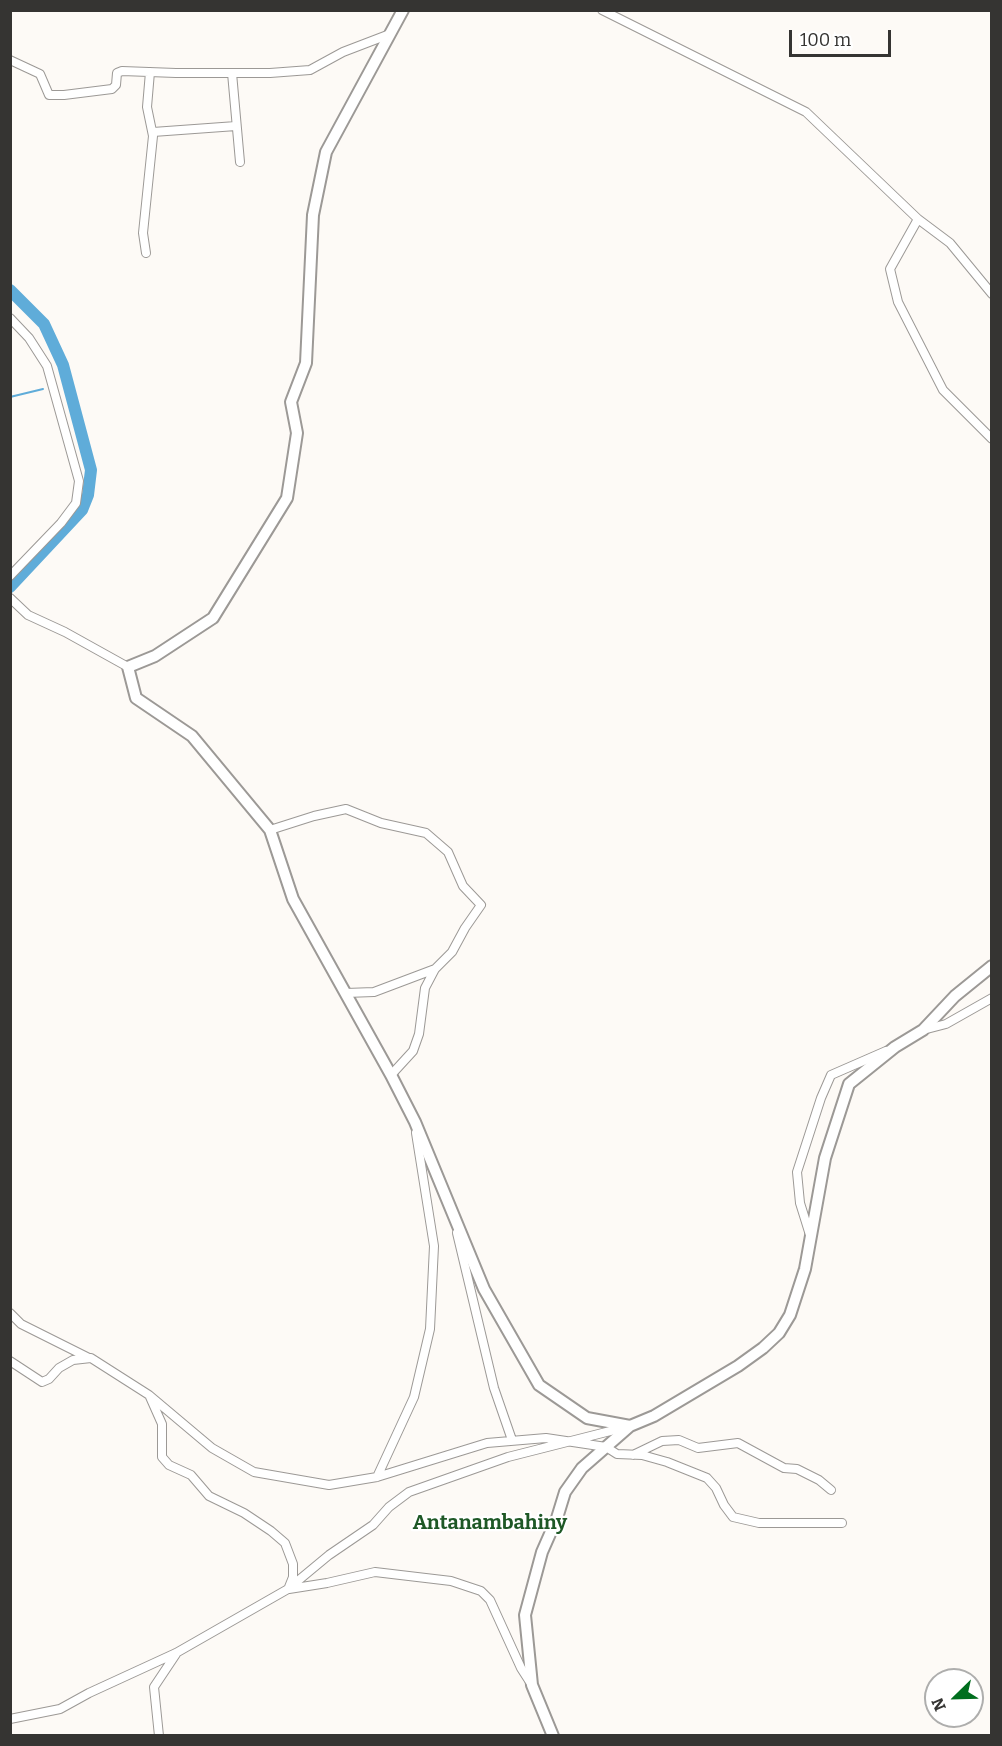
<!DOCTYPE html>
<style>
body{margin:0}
#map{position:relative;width:1002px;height:1746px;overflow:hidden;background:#fdfaf6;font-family:Bitter,serif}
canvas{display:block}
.frame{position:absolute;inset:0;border:12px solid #353432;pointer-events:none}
.north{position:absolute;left:924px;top:1668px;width:60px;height:60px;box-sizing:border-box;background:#fff;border:2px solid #aeaead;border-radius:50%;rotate:247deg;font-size:16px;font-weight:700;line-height:24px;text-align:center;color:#353432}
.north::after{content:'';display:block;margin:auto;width:21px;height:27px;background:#006e1e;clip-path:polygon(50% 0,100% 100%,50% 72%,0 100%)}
.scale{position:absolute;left:789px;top:30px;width:102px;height:27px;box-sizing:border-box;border:3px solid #353432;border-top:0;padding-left:8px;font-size:18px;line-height:21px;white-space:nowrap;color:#353432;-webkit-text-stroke:4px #fff;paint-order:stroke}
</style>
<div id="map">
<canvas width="1002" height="1746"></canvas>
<div class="frame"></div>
<div class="north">N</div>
<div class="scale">100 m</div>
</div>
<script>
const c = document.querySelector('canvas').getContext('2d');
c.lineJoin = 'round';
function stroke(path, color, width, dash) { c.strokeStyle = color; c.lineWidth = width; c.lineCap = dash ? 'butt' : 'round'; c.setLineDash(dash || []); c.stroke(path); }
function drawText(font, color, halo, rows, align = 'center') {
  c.font = font + ' Bitter,serif'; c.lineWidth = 4.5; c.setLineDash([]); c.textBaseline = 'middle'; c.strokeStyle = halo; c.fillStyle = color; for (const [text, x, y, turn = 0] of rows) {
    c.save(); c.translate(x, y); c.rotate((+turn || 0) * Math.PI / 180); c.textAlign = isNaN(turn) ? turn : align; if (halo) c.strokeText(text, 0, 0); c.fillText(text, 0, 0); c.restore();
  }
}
stroke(new Path2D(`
 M10,397L43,389`), '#5facd9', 2);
stroke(new Path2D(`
 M10,290L44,324L63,365L91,470L88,495L82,510L10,587`), '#5facd9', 12);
const street = new Path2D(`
 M602,10L806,112L918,219L890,269L898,302L943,390L992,439
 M10,60L40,74L49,95H64L112,89L116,85L117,73L122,71L176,73H270L310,70L343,52L390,34
 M232,73L240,162
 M153,132L236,126
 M918,219L950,243L992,294
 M146,253L143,233L153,136L147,107L150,72
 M10,318L29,338L47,366L79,481L76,503L61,523L10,576
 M10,598L28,615L65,632L128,667
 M270,830L314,816L346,809L381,823L426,833L448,852L463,886L481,905L465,928L452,952L435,969L425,988L419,1034L413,1051L391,1075
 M346,993L374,992L435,969
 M923,1030L946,1024L992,998
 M457,1233L494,1388L512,1440
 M810,1235L800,1203L797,1172L821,1098L831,1075L886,1051
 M10,1313L21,1324L89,1358
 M10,1361L42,1382L49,1379L59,1368L73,1360L91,1358L149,1395L212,1448L254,1472L329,1485L377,1477L487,1443L546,1438L606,1447L617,1454L642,1455L667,1462L707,1478L716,1488L724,1505L733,1517L759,1523H842
 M150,1397L162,1424V1457L169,1465L191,1475L209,1496L244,1513L271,1531L285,1543L293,1564V1577L289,1587
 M633,1455L662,1441L679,1440L698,1448L738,1443L784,1468L797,1469L819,1480L831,1490
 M377,1477L414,1397L430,1329L434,1246L416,1133
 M289,1589L327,1583L375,1572L451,1581L481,1591L490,1600L521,1668L530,1682
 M10,1719L60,1709L89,1693L176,1653L288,1589L329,1555L373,1525L389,1507L409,1492L508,1457L626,1427
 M159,1736L154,1687L176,1654`);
const secondary = new Path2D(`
 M403,10L326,152L313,215L306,363L291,402L297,433L287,498L213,618L155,656L128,667L136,698L192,736L270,830L293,899L391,1075L415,1122L484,1289L539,1385L587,1418L630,1426
 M553,1736L532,1685L525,1615L542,1552L557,1518L565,1492L582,1468L630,1426L654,1416L738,1366L763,1348L779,1333L790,1315L805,1269L825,1158L849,1084L895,1047L923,1030L955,996L992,966`);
stroke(street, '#9c9996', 10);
stroke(secondary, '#9c9996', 14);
stroke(street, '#fff', 8);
stroke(secondary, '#fff', 10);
drawText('bold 20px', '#1e5826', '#fff', [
 ["Antanambahiny",490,1523]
]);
</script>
